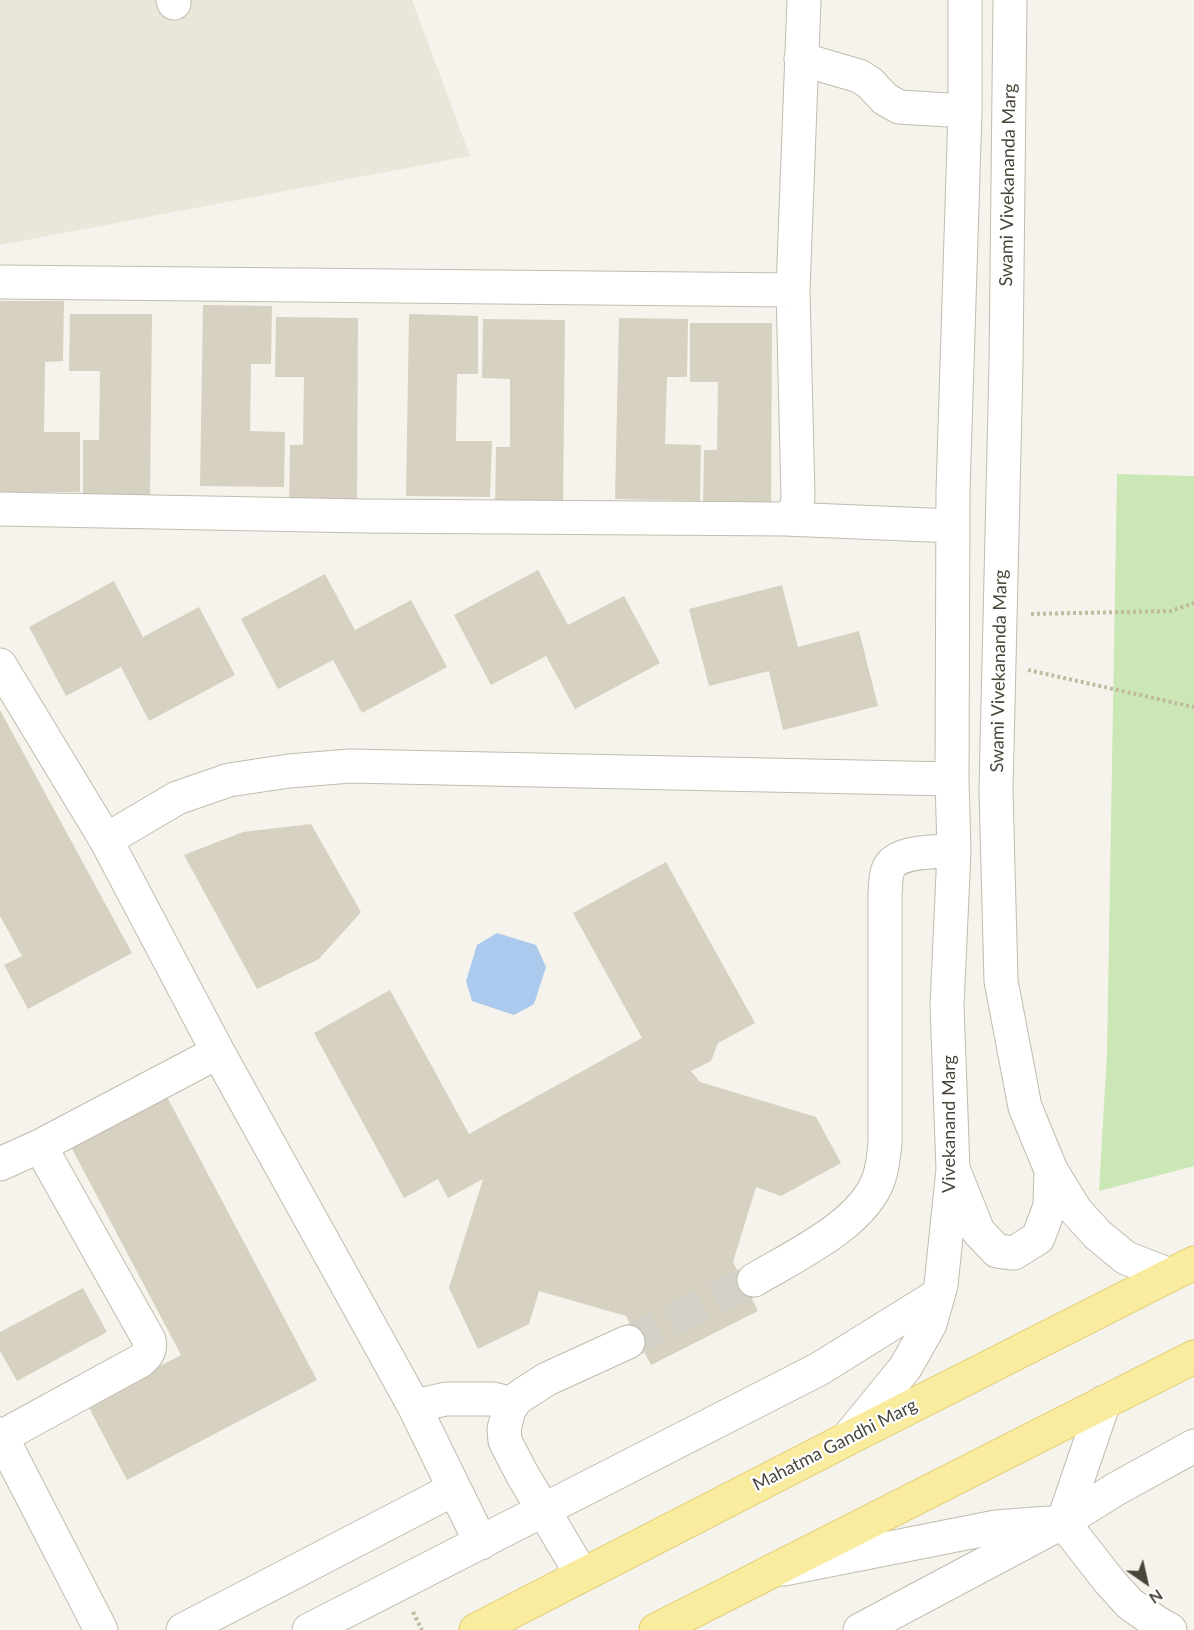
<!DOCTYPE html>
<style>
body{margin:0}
#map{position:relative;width:1194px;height:1630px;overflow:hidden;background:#f5f3eb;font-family:Lato,sans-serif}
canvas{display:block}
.north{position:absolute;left:1116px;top:1552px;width:60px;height:60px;-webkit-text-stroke:4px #fff;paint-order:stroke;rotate:146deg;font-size:16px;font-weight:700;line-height:24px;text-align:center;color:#494539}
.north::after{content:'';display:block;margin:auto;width:21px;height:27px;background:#494539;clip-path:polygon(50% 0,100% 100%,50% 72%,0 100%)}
</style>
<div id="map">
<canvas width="1194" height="1630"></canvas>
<div class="north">N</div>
</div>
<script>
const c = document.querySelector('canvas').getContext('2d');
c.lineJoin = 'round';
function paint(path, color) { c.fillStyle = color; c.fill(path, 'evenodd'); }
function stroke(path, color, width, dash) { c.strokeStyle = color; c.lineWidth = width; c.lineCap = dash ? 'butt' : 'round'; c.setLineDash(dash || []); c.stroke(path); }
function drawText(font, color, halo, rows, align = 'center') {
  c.font = font + ' Lato,sans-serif'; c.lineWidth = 4.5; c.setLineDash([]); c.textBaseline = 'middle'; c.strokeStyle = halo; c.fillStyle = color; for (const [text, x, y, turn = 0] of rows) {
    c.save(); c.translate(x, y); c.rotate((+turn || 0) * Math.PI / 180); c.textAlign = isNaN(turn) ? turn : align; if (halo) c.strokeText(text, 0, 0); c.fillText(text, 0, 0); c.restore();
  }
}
paint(new Path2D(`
 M0,0H412L470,156L0,245Z`), '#e9e6da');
paint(new Path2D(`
 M1117,474L1194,476V1166L1099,1191L1107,1053Z`), '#cbe7b6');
paint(new Path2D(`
 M497,933L536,945L546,967L534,1004L514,1015L472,1001L466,981L477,945Z`), '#abcaee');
paint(new Path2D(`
 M0,301H64L63,361L45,362L44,432H80V492H0Z
 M203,305L272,306L271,364H251L250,431L285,432L284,487L200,486Z
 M70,314H152L150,499L83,498V440H99L100,371H69Z
 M409,314L478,316V374H457L456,441H492L490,497L406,496Z
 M276,317L358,318L357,506H289L290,445H303L304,377H275Z
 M619,318L688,319L687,377H667L665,444L701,445L700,501L615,499Z
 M483,319L565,320L563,508H495L496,447H510V379L482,378Z
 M690,323H772L771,512H703L704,450H717L718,382H690Z
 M538,570L568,625L624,596L660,663L575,709L546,656L491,685L454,615Z
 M325,574L355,630L411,600L447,667L362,713L333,660L278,689L241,619Z
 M114,581L143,637L199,607L235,675L149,721L121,667L66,696L29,627Z
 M782,585L798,647L859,631L878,706L783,730L769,671L709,686L689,609Z
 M0,710L132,953L28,1009L4,965L22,956L0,916Z
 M311,824L361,912L319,959L257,989L184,855L243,832Z
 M666,862L755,1023L718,1043L711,1061L691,1071L700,1082L816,1117L841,1163L781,1196L756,1187L733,1262L758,1311L651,1365L626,1316L539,1291L529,1324L478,1349L449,1288L483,1179L448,1198L438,1179L404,1198L314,1033L390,990L469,1134L642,1038L573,913Z
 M166,1095L317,1380L127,1480L87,1404L181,1355L70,1145Z
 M83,1288L107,1332L17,1381L0,1351V1332Z`), '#d6d1c1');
stroke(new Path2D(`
 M628,1342L754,1280`), '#d3d0c7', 33, [33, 16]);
const minor = new Path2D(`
 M173,0L174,3
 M1010,0L1006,364L996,790L1001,981L1025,1107L1051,1170L1076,1211L1098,1235L1126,1258L1170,1275
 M801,59L859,76L870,83L885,99L899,107L965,111
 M0,282L793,290
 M0,509L364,516L786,519L953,526
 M786,519C796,514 796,508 798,498L793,290L804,0
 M0,665L106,840L218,1052L382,1348L414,1406L481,1543
 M106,840L177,798L229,780L289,771L350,766L952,779
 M0,1164L40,1146L218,1052
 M954,1171L978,1231L997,1251L1014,1253L1038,1238L1050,1206L1051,1170
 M754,1280C794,1256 864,1224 879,1178C883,1167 884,1154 885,1142V894C886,886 885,877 888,870C895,850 937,852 954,851
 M414,1406L446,1399H493L513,1404
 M0,1434L101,1630
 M1,1437L140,1361C148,1355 151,1349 149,1340L40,1146
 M847,1439L905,1368L930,1324L941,1285L953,1169L947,1006L954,851L952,779L953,491L965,111V0
 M1063,1522L1110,1582L1130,1604L1156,1622L1170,1630
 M1063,1522L1104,1402
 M784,1569L996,1527L1049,1523
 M582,1575L522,1474L505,1441L504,1429L509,1410L515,1400L525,1393L547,1379L628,1342
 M183,1630L454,1489
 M309,1630L819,1369L938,1295
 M860,1630L1063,1522L1116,1489L1194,1446`);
const major = new Path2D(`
 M476,1630L847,1439L1194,1263
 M656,1630L1194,1357`);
stroke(minor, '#c0bcae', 35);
stroke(major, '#dfcc6f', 35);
stroke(new Path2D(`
 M1031,614L1171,611L1194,603
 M1028,670L1194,707
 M413,1612L422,1630`), '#c1baa0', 4, [3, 3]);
stroke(minor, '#fff', 33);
stroke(major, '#faec9f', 33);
drawText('18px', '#494539', '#fff', [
 ["Swami Vivekananda Marg",1008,185,-89],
 ["Swami Vivekananda Marg",999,671,-89],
 ["Vivekanand Marg",949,1124,-90],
 ["Mahatma Gandhi Marg",835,1445,-27]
]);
</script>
